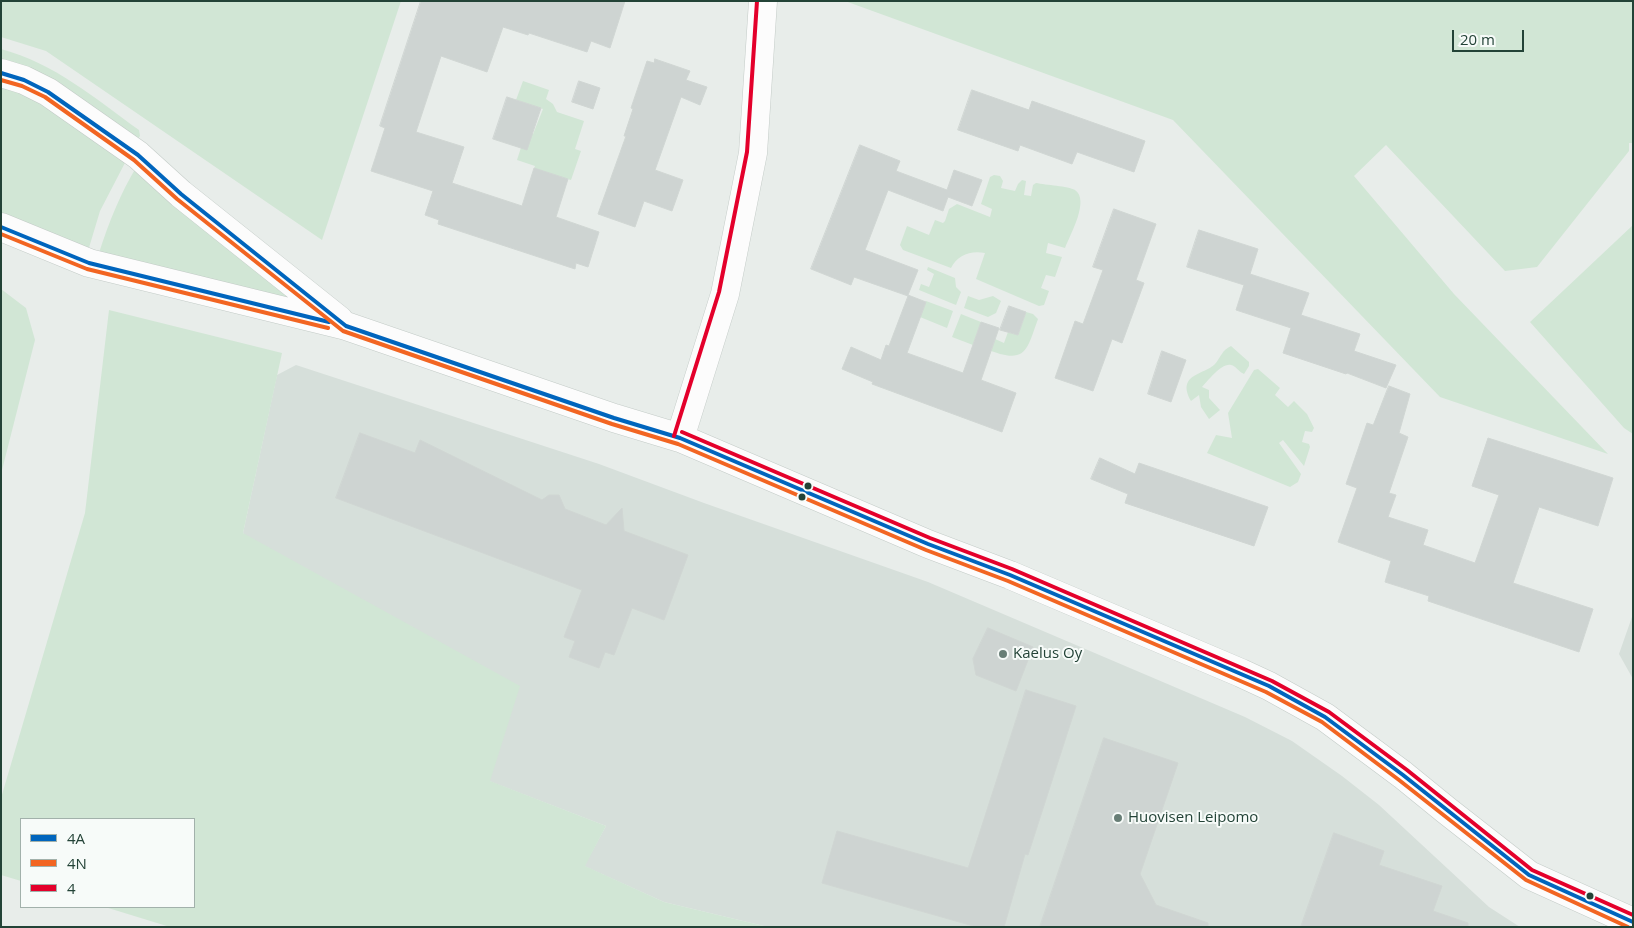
<!DOCTYPE html>
<style>
body{margin:0}
#map{position:relative;width:1634px;height:928px;overflow:hidden;background:#e8edea;font-family:"Open Sans",sans-serif}
canvas{display:block}
.frame{position:absolute;inset:0;border:2px solid #234337;pointer-events:none}
.legend{position:absolute;left:20px;top:818px;width:175px;height:90px;box-sizing:border-box;background:#f7fbf9;border:1px solid #a2b1ab;margin:0;padding:6px 9px;list-style:none;font-size:15px;color:#234337}
.legend li{display:flex;align-items:center;gap:10px;height:25px}
.legend b{width:25px;border:1px solid #a2b1ab}
.scale{position:absolute;left:1452px;top:30px;width:72px;height:22px;box-sizing:border-box;border:2px solid #234337;border-top:0;padding-left:6px;font-size:15px;line-height:18px;white-space:nowrap;color:#234337;-webkit-text-stroke:4px #f7fbf9;paint-order:stroke}
</style>
<div id="map">
<canvas width="1634" height="928"></canvas>
<div class="frame"></div>
<ul class="legend">
<li><b style="height:6px;background:#0065bd"></b>4A</li>
<li><b style="height:6px;background:#f26522"></b>4N</li>
<li><b style="height:6px;background:#e4002b"></b>4</li>
</ul>
<div class="scale">20 m</div>
</div>
<script>
const c = document.querySelector('canvas').getContext('2d');
c.lineJoin = 'round';
function paint(path, color) { c.fillStyle = color; c.fill(path, 'evenodd'); }
function stroke(path, color, width, dash) { c.strokeStyle = color; c.lineWidth = width; c.lineCap = dash ? 'butt' : 'round'; c.setLineDash(dash || []); c.stroke(path); }
function drawText(font, color, halo, rows, align = 'center') {
  c.font = font + ' "Open Sans",sans-serif'; c.lineWidth = 4; c.setLineDash([]); c.textBaseline = 'middle'; c.strokeStyle = halo; c.fillStyle = color; for (const [text, x, y, turn = 0] of rows) {
    c.save(); c.translate(x, y); c.rotate((+turn || 0) * Math.PI / 180); c.textAlign = isNaN(turn) ? turn : align; if (halo) c.strokeText(text, 0, 0); c.fillText(text, 0, 0); c.restore();
  }
}
paint(new Path2D(`
 M296,365L599,464L704,503L928,582L1245,717L1292,741L1342,776L1379,805L1489,907L1520,927H768L664,902L584,866L606,826L489,781L243,533L277,375Z
 M1633,614V679L1619,654Z`), '#d6dfda');
paint(new Path2D(`
 M1,1H401L322,240L46,51L1,37Z
 M845,1H1633V143H1629V151L1537,267L1505,271L1386,145L1354,176L1454,294L1608,454L1440,397L1173,120Z
 M1,49C54,63 96,99 139,130L140,136L133,145L1,63Z
 M523,81L549,90L546,99L553,104L557,112L584,121L575,149L581,151L571,180L534,169L535,166L517,160L526,132L533,134L543,109L516,100Z
 M1,82L18,87L128,157L100,211L88,251L1,218Z
 M137,166L316,310L99,253C109,222 120,194 137,166Z
 M994,175L1000,176L1003,181L1001,188L1015,191L1018,184L1022,180L1026,181L1024,195L1031,196L1033,185L1036,183C1046,185 1068,186 1075,190C1090,200 1070,235 1065,248L1048,243L1046,253L1062,257L1055,277L1046,275L1041,288L1049,291L1044,305L1039,306L976,279L985,253C971,250 957,255 951,268L903,250L900,245L907,226L929,235L935,220L943,223L945,221L949,209L957,204L990,217L992,209L981,204L990,177Z
 M1633,225V434L1624,428L1530,322Z
 M928,267L955,278L956,287L961,292L956,305L919,290L921,284L929,287L934,274L927,270Z
 M1,289L26,308L35,340L1,474Z
 M968,296L979,300L993,296L1001,301L996,313L988,317L964,308Z
 M926,301L953,311L947,328L920,317Z
 M109,310L282,353L243,533L520,686L490,781L606,826L585,866L664,902L768,927H170L105,907H194V819H21V881L1,875V798L85,513Z
 M1026,312L1033,314L1038,319C1027,349 1027,364 991,351L995,339L1004,343L1008,332L1018,335Z
 M961,314L981,322L973,345L952,337Z
 M1231,346L1249,362V366L1244,374C1239,372 1236,366 1231,365C1221,363 1208,381 1202,387L1209,390V398L1220,410L1209,419L1201,407L1199,395L1191,401C1176,374 1204,375 1215,364C1221,357 1222,350 1231,346Z
 M1258,369L1280,388L1275,395L1288,407L1294,401L1307,414L1314,428L1312,432L1305,431L1302,442L1309,444L1310,447L1304,466L1283,440L1279,443L1301,474L1298,482L1290,487L1207,453L1216,435L1232,438L1228,413L1254,370Z`), '#d1e6d5');
const building = new Path2D(`
 M421,1H625L610,48L591,41L587,52L529,33L528,35L503,27L487,72L441,56L416,132L464,147L452,183L522,206L534,168L568,179L556,217L599,232L588,267L576,263L575,269L438,224L439,220L425,215L433,191L371,171L385,128L380,126Z
 M655,59L690,71L686,80L707,87L700,105L681,97L655,170L683,180L672,211L644,201L635,227L598,214L626,136H624L633,109L631,108L647,61L654,63Z
 M579,81L600,88L593,109L572,102Z
 M972,90L1029,110L1032,101L1145,141L1134,172L1077,152L1072,164L1020,145L1018,151L958,130Z
 M507,97L541,108L527,150L493,139Z
 M860,145L900,161L896,171L947,190L954,170L982,180L972,206L948,197L943,211L888,190L865,250L918,270L908,295L926,302L907,353L963,373L981,322L999,328L981,380L1016,393L1002,432L872,384L873,382L842,369L851,347L881,360L886,345L889,346L908,296L854,277L851,285L811,269Z
 M1114,209L1156,224L1136,280L1144,283L1122,343L1112,339L1093,391L1055,378L1075,321L1083,324L1103,270L1093,267Z
 M1199,230L1258,249L1250,274L1309,293L1301,315L1360,334L1354,351L1396,365L1386,388L1347,373L1346,374L1283,353L1291,328L1236,310L1244,285L1187,267Z
 M1009,306L1026,312L1018,335L1000,330Z
 M1162,351L1186,360L1171,402L1148,394Z
 M1389,386L1410,394L1399,433L1408,437L1389,493L1396,495L1388,517L1428,530L1423,545L1475,563L1499,495L1472,486L1488,438L1613,478L1598,526L1539,507L1513,583L1593,609L1579,652L1428,601L1429,596L1385,582L1391,561L1338,542L1357,488L1346,484L1367,423L1373,425Z
 M360,433L415,453L420,440L542,500L549,495H559L565,509L606,525L622,508L624,531L688,555L664,620L632,608L614,655L605,652L599,668L569,657L575,641L564,637L582,590L336,498Z
 M1100,458L1135,474L1139,463L1268,507L1254,546L1125,503L1128,494L1091,479Z
 M988,628L1033,647L1016,691L976,675L973,659Z
 M1026,690L1076,706L1028,855L1025,854L1004,927H977L822,883L837,831L968,868Z
 M1104,738L1178,763L1140,874L1156,905L1208,923V927H1040Z
 M1334,833L1384,851L1379,865L1442,886L1433,911L1468,923V927H1301Z`);
paint(building, '#ced4d2');
stroke(building, '#d0d6d3', 1);
const secondary = new Path2D(`
 M1,73L24,80L48,92L138,155L181,194L339,320
 M1,227L89,263L346,326L614,418L680,438L928,544L1010,575L1241,673L1269,686L1325,717L1403,775L1446,810L1529,875L1633,922
 M680,438L725,294L753,153L763,1`);
stroke(secondary, '#c3cbc7', 29);
stroke(secondary, '#fcfcfc', 28);
stroke(new Path2D(`
 M1,73L24,80L48,92L138,155L181,194L346,326L614,418L680,438L928,544L1010,575L1269,686L1325,717L1403,775L1529,875L1633,922
 M1,227L89,263L329,322`), '#0065bd', 4);
stroke(new Path2D(`
 M1,80L22,86L45,97L134,160L177,199L343,331L612,424L678,444L926,550L1008,581L1266,692L1322,722L1399,780L1526,880L1628,927
 M1,234L87,269L328,328`), '#f26522', 4);
stroke(new Path2D(`
 M682,432L930,538L1012,569L1272,681L1329,712L1407,770L1532,870L1633,915
 M674,436L719,292L747,152L757,1`), '#e4002b', 4);
for (const [x, y, r, color] of [
 [808,486,4.5,"#234337"],
 [802,497,4.5,"#234337"],
 [1003,654,5,"#687e76"],
 [1118,818,5,"#687e76"],
 [1590,896,4.5,"#234337"]
]) { const dot = new Path2D(); dot.arc(x, y, r, 0, 2 * Math.PI); c.fillStyle = color; c.fill(dot); stroke(dot, '#f7fbf9', 2); }
drawText('15px', '#234337', '#f7fbf9', [
 ["Kaelus Oy",1013,654],
 ["Huovisen Leipomo",1128,818]
], 'left');
</script>
